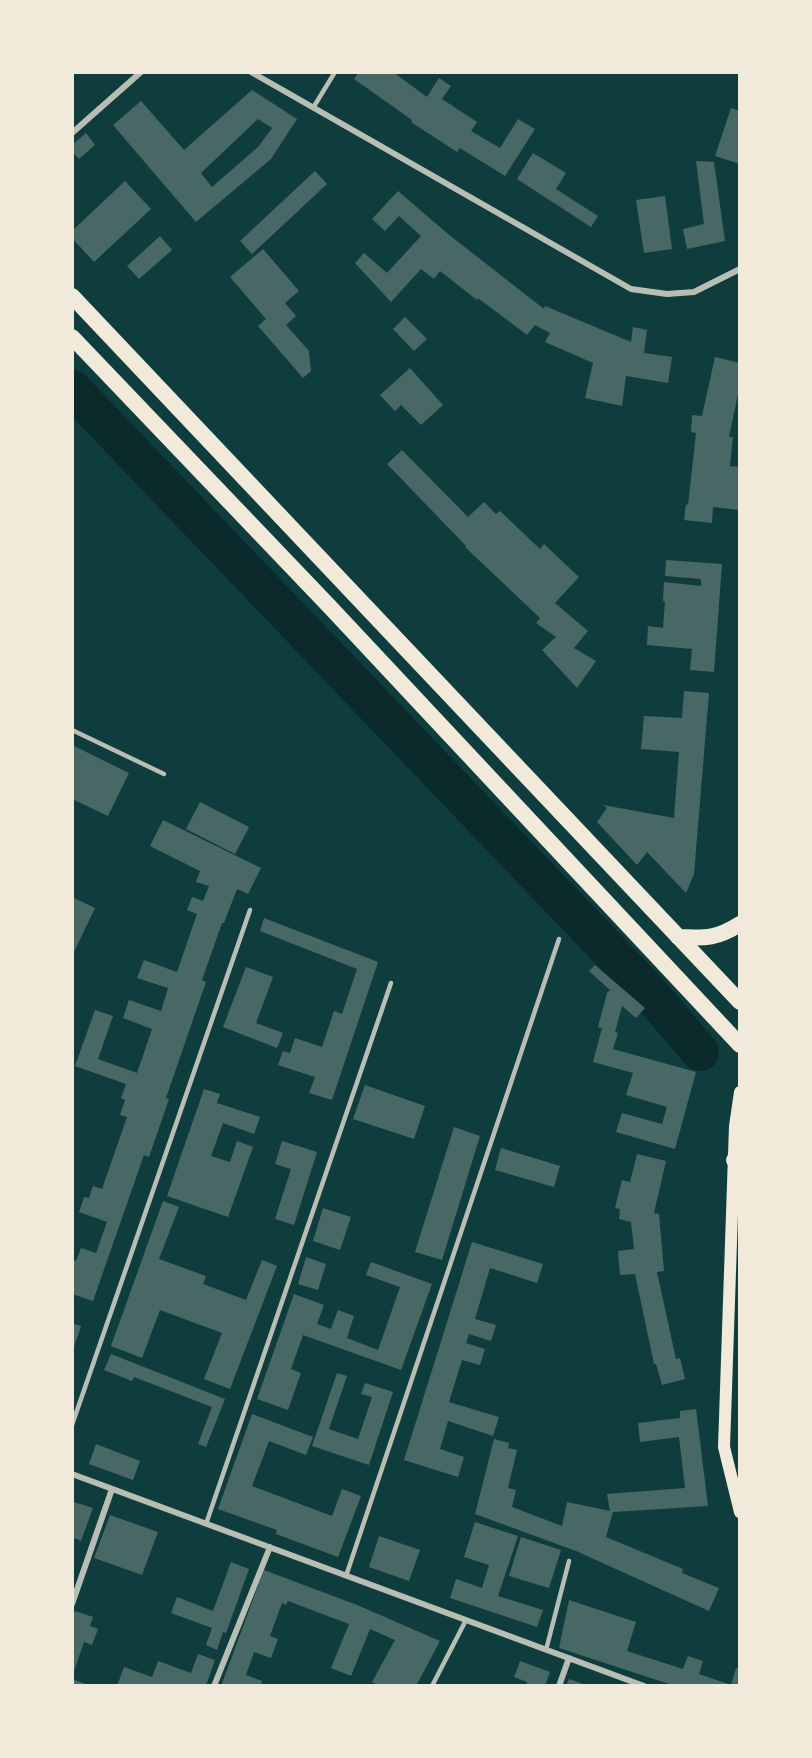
<!DOCTYPE html>
<style>
body{margin:0}
#map{position:relative;width:812px;height:1758px;overflow:hidden;background:#0f3d3e;font-family:Helvetica,sans-serif}
canvas{display:block}
.frame{position:absolute;inset:0;border:74px solid #f1e9da;pointer-events:none}
</style>
<div id="map">
<canvas width="812" height="1758"></canvas>
<div class="frame"></div>
</div>
<script>
const c = document.querySelector('canvas').getContext('2d');
c.lineJoin = 'round';
function stroke(path, color, width, dash) { c.strokeStyle = color; c.lineWidth = width; c.lineCap = dash ? 'butt' : 'round'; c.setLineDash(dash || []); c.stroke(path); }
function paint(path, color) { c.fillStyle = color; c.fill(path, 'evenodd'); }
stroke(new Path2D(`
 M72,389L647,990L700,1052`), '#0a2a2b', 38);
paint(new Path2D(`
 M359,72H393L427,97L439,78L451,86L442,99L477,122L471,131L500,148L518,119L535,129L505,176L460,148L457,152L411,122L412,120L354,79Z
 M252,90L297,119L271,159L196,222L113,125L141,101L184,150ZM258,119L272,128L258,147L212,187L201,173Z
 M731,108L740,111V164L715,156Z
 M86,133L95,145L79,159L72,151V145Z
 M533,153L566,173L556,189L598,216L591,227L517,179Z
 M696,161L714,162L725,241L687,249L683,229L704,224Z
 M315,171L327,184L252,254L240,241Z
 M125,181L151,209L94,262L72,238V231Z
 M398,191L448,234L544,309L545,306L631,342L633,327L647,330L644,353L672,357L668,383L626,376L622,406L585,398L593,363L545,342L550,333L535,325L527,335L478,298L477,300L440,271L434,279L421,269L391,302L355,263L364,253L387,273L421,236L399,216L385,231L372,219Z
 M665,196L672,249L644,253L636,200Z
 M160,236L172,250L139,279L127,266Z
 M263,249L299,291L285,303L296,316L286,325L309,351L311,371L303,378L258,326L266,319L230,277Z
 M405,317L427,339L414,351L393,329Z
 M715,357L740,363V384L729,437H733L730,466L740,467V498L739,510L713,507L712,523L684,520L686,504L688,505L696,433L691,432L692,415L702,416Z
 M410,368L443,405L421,425L401,405L395,411L380,395Z
 M402,450L468,517L484,502L496,514L500,511L540,549L544,544L579,577L555,603L588,631L574,648L596,661L577,688L542,650L556,637L536,623L540,618L465,547L466,546L387,464Z
 M666,560L722,564L714,672L690,670L692,649L647,645L648,626L663,628L665,602L663,601L664,582L701,586V579L665,576Z
 M684,691L709,693L694,874L686,893L647,852L637,865L597,822L607,808L603,805L674,818L679,752L641,749L644,716L682,718Z
 M72,745L129,773L108,816L72,799Z
 M200,802L249,827L235,854L186,829Z
 M163,820L261,868L248,894L237,889L224,923H222L202,980L206,982L166,1098L169,1099L149,1157L144,1155L93,1301L72,1294V1267L74,1260L76,1261L81,1248L96,1253L107,1222L79,1212L84,1197L89,1198L93,1186L102,1189L127,1117L120,1115L125,1100L121,1098L126,1084L75,1066L95,1010L113,1016L98,1059L137,1073L152,1029L123,1018L129,1000L161,1011L168,988L137,978L144,960L177,972L197,914L187,910L192,897L203,901L209,886L196,882L200,871L150,846Z
 M72,897L95,908L72,956Z
 M264,918L378,962L332,1100L309,1093L315,1077L278,1065L283,1051L290,1053L295,1038L322,1047L334,1011L342,1014L357,969L260,931Z
 M595,965L645,1008L636,1018L622,1006L615,1032L618,1033L613,1049L696,1072L675,1149L616,1132L622,1113L662,1124L667,1107L626,1095L633,1073L593,1062L602,1028L598,1027L607,993L610,990L589,971Z
 M246,967L273,977L256,1023L283,1033L277,1048L223,1027Z
 M365,1085L425,1106L414,1139L353,1119Z
 M204,1089L220,1094L217,1103L260,1117L254,1134L223,1123L211,1156L230,1162L237,1141L253,1147L228,1217L167,1196Z
 M454,1127L480,1136L442,1260L415,1252Z
 M282,1141L317,1152L294,1225L275,1219L291,1169L275,1164Z
 M501,1148L560,1166L554,1187L495,1170Z
 M637,1154L666,1161L654,1213L659,1214L664,1271L657,1272L676,1359L680,1358L685,1379L662,1385L656,1364H654L635,1274L620,1275L618,1251L634,1249L631,1222L619,1219L620,1209L615,1208L622,1180L630,1182Z
 M163,1201L179,1207L159,1259L206,1276L203,1284L246,1300L262,1260L277,1266L230,1389L204,1379L222,1333L160,1310L142,1358L111,1346Z
 M323,1208L351,1217L340,1250L313,1241Z
 M472,1242L543,1264L537,1283L490,1268L475,1319L496,1325L491,1341L469,1334L466,1343L485,1349L480,1365L462,1360L449,1402L499,1417L493,1436L448,1421L440,1449L464,1457L458,1477L404,1460Z
 M306,1257L326,1264L318,1290L298,1284Z
 M371,1262L432,1284L401,1370L303,1335L291,1369L301,1373L288,1410L257,1399L294,1294L324,1305L317,1324L331,1329L338,1310L354,1316L347,1338L378,1350L400,1287L366,1275Z
 M72,1323L81,1326L72,1353Z
 M111,1354L225,1399L206,1447L198,1444L212,1407L134,1377L132,1381L104,1370Z
 M337,1373L347,1376L329,1429L358,1439L372,1397L361,1394L365,1383L393,1392L369,1465L312,1446Z
 M696,1409L708,1506L613,1512L606,1537L683,1569L682,1573L719,1588L709,1611L576,1551L475,1514L494,1439L509,1443L508,1448L517,1450L508,1488L516,1490L512,1507L562,1526L567,1502L610,1511L607,1494L685,1488L679,1437L640,1442L638,1423L680,1418V1411Z
 M252,1414L313,1437L306,1455L269,1441L252,1486L332,1516L342,1489L361,1496L338,1557L276,1534L277,1530L218,1509Z
 M96,1444L140,1461L133,1480L89,1464Z
 M74,1502L93,1508L81,1541L72,1537V1507Z
 M110,1515L158,1532L142,1575L94,1558Z
 M475,1522L518,1536L498,1596L543,1610L537,1627L450,1598L456,1579L482,1588L489,1565L464,1557Z
 M379,1536L420,1550L409,1581L369,1567Z
 M521,1537L561,1550L549,1588L509,1576Z
 M231,1562L249,1569L226,1633L223,1632L217,1650L206,1645L212,1628L171,1613L177,1597L213,1611Z
 M264,1570L357,1605L440,1641L416,1686H379L372,1682L395,1640L370,1629L351,1676L331,1668L349,1624L288,1601L286,1605L282,1603L270,1636L278,1639L271,1658L254,1652L246,1675L262,1681L261,1686H221Z
 M569,1600L636,1622L627,1651L683,1669L688,1656L703,1661L699,1674L731,1685L736,1668L740,1669V1686H675L559,1648Z
 M75,1611L93,1617L90,1626L98,1629L92,1645L84,1642L72,1677V1619Z
 M198,1654L215,1660L206,1686H117L124,1667L152,1677L158,1661L191,1673Z
 M520,1661L550,1672L545,1686H525L527,1682L514,1677Z
 M72,1679L91,1686H72Z
 M569,1679L589,1686H566Z`), '#486865');
stroke(new Path2D(`
 M313,108L335,72
 M72,730L164,774
 M72,1425L250,910
 M206,1524L391,983
 M346,1576L559,939
 M546,1650L569,1561
 M432,1686L466,1620`), '#b8beb3', 4.5);
stroke(new Path2D(`
 M251,72L631,289L667,294L694,292L740,269
 M72,133L141,72
 M72,1474L644,1686
 M72,1604L112,1489
 M214,1686L270,1547
 M559,1686L569,1658`), '#b8beb3', 6);
stroke(new Path2D(`
 M740,1092L735,1126L724,1447L740,1512`), '#f1e9da', 12);
stroke(new Path2D(`
 M72,296L740,1002
 M72,337L330,607L740,1045
 M678,937C706,938 716,939 740,924
 M734,1160L740,1153`), '#f1e9da', 16);
</script>
